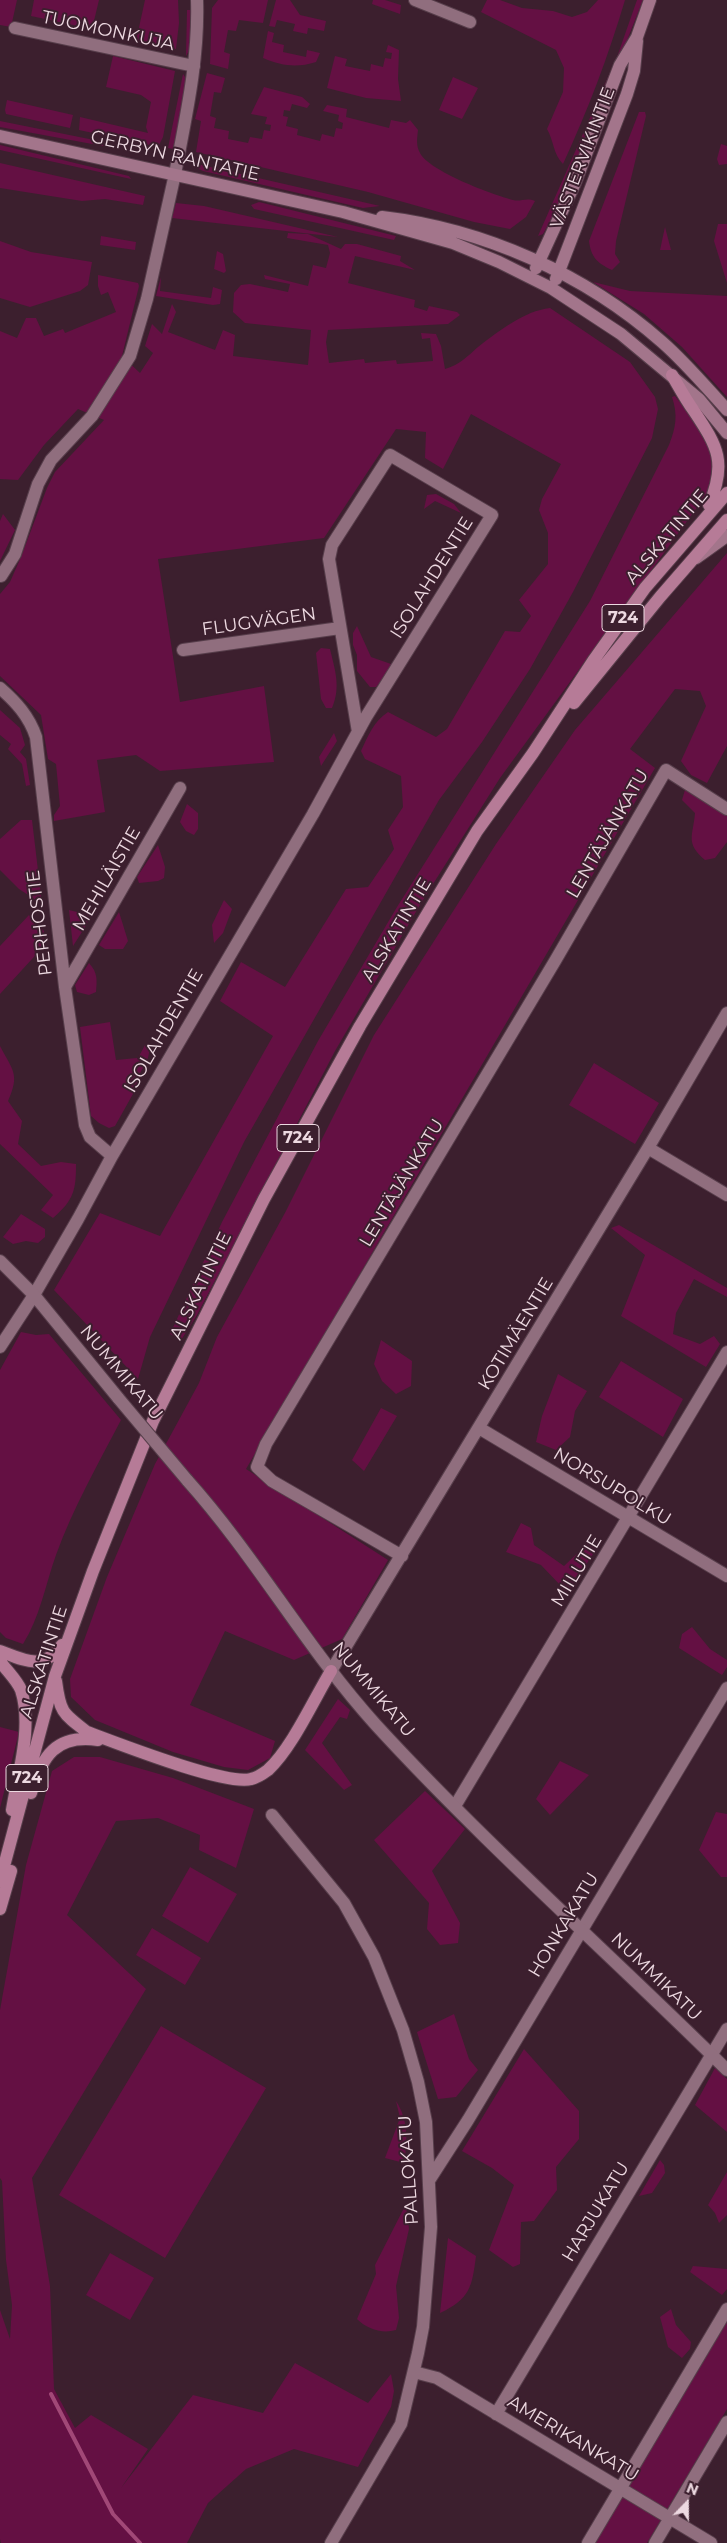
<!DOCTYPE html>
<meta charset="utf-8">
<style>
body{margin:0}
#map{position:relative;width:727px;height:2543px;overflow:hidden;background:#3c1f2e;font-family:Montserrat,sans-serif}
canvas{display:block}
.north{position:absolute;left:662px;top:2478px;width:50px;height:50px;-webkit-text-stroke:4px #3c1f2e;paint-order:stroke;rotate:22deg;font-size:14px;font-weight:700;line-height:20px;text-align:center;color:#edd9e1}
.north::after{content:'';display:block;margin:auto;width:18px;height:22px;background:#edd9e1;clip-path:polygon(50% 0,100% 100%,50% 72%,0 100%)}
</style>
<div id="map">
<canvas width="727" height="2543"></canvas>
<div class="north">N</div>
</div>
<script>
const c = document.querySelector('canvas').getContext('2d');
c.lineJoin = 'round';
function paint(path, color) { c.fillStyle = color; c.fill(path, 'evenodd'); }
function stroke(path, color, width, dash) { c.strokeStyle = color; c.lineWidth = width; c.lineCap = dash ? 'butt' : 'round'; c.setLineDash(dash || []); c.stroke(path); }
function drawText(font, color, halo, rows, align = 'center') {
  c.font = font + ' Montserrat,sans-serif'; c.lineWidth = 4; c.setLineDash([]); c.textBaseline = 'middle'; c.strokeStyle = halo; c.fillStyle = color; for (const [text, x, y, turn = 0] of rows) {
    c.save(); c.translate(x, y); c.rotate((+turn || 0) * Math.PI / 180); c.textAlign = isNaN(turn) ? turn : align; if (halo) c.strokeText(text, 0, 0); c.fillText(text, 0, 0); c.restore();
  }
}
paint(new Path2D(`
 M0,0H17L11,27L0,25Z
 M34,0H99L92,29L31,16Z
 M145,0H178L179,23L176,49L136,41Z
 M218,0H268L263,23L239,20L236,31L228,30L224,52L230,54L228,69L210,64L212,8Z
 M276,0H290L300,15L326,21L324,31L308,28L307,34L293,31L295,24L277,20L275,27L269,26Z
 M373,0H385L401,5L400,14L372,4Z
 M487,0H500L522,8L553,11L572,17L587,12L598,0H625C608,57 588,110 563,164C553,154 554,141 547,129L563,92L564,68L556,50L481,12Z
 M637,0H643L620,58L617,57Z
 M187,10H191L190,49L186,56Z
 M268,31L274,33L272,42L284,45L283,52L306,57L307,50L320,53L316,62C297,68 282,66 263,58Z
 M388,45L399,50L398,79L401,101L366,98L327,88L335,56L347,59L345,66L370,71L371,64L383,67L385,58L391,59L392,53L386,52Z
 M113,56L175,71L163,137L159,145L154,146L79,130L80,117L148,133L146,127L151,102L141,95L106,87Z
 M616,68L556,210L543,234L538,236L611,70Z
 M207,73L225,78L221,93L214,92L210,116L216,118L214,128L229,131L228,139L248,143L250,137L262,139L264,130L270,131L271,125L265,124L267,117L251,114L264,87L302,97L310,104L307,108L292,104L290,111L284,110L283,116L288,117L286,126L298,129L297,135L320,141L322,134L334,137L336,128L342,129L343,123L338,121L339,115L323,111L327,105L347,109L346,117L389,128L391,120L406,123L410,120L418,130C417,139 416,146 420,153C429,171 493,195 513,200C521,202 526,197 535,201L526,217L510,229L474,222L368,192L196,152L201,121L195,119Z
 M183,74L187,80L173,149L168,148Z
 M453,77L478,88L462,119L439,110Z
 M7,100L73,115L70,128L6,114L5,110Z
 M639,112H645L646,116L616,241L615,254L620,262L612,270C597,263 591,257 589,241Z
 M0,121L104,142L103,146L0,127Z
 M721,144L727,146V164L719,165L717,159Z
 M0,145L129,176L131,179L0,150Z
 M0,163L145,196L143,205L105,199L82,201L0,188Z
 M193,163L380,206L363,208L203,171L195,167Z
 M259,202L396,236L394,240L254,209L251,205Z
 M176,203L204,206L338,237L172,218Z
 M718,224H727V283L714,241Z
 M665,227L671,250H660Z
 M288,233L308,234L341,249L345,244H357L401,256L400,261L415,270L355,256L348,283L415,300L414,307L427,311L429,306L457,312L460,315L448,324L328,330L326,342L329,363L364,359L365,363L396,360L397,364L433,361L430,338L422,339L421,333L436,334L441,346L445,369C459,365 468,356 478,347C499,331 524,311 550,308L630,362L655,397L658,409L652,438L573,592L530,669L482,742L439,800L244,1142L150,1337L138,1379L54,1290L100,1213L160,1236L273,1036L220,1001L241,962L285,987L346,889L368,887L394,849L388,830L403,807L401,776L365,759L361,751C368,736 374,721 388,712L436,737L447,729L505,631L520,632L531,616L519,600L548,564V533L539,510L542,499L561,464L471,414L443,469L425,458L426,432L396,429L324,538L158,559L180,702L264,686L274,762L160,771L136,755L97,760L105,812L54,821V815L60,806L56,764L48,759L41,715L0,676V594L10,582L21,557L47,488L55,472L104,420L78,409L44,445L18,480L0,479V331L17,338L26,318H36L44,336L63,329L65,333L116,312L108,292L101,295L98,286V275L138,283L139,286L122,356L140,373L153,353L145,346L152,324L162,334L172,304L176,312L168,332L215,350L223,330L235,335L233,356L308,365L311,330L245,323L233,312L234,293L241,285L250,284L288,292L290,284L265,279L264,275L308,286L313,265L326,268L330,253L328,245L287,238Z
 M101,236L136,242L135,250L100,245Z
 M0,241L31,252L92,262L88,285L80,291L30,307L0,298Z
 M217,251L223,254L226,271L224,273L214,269Z
 M161,277L160,291L211,298L213,287L222,290L220,304L213,305L156,296Z
 M593,282L630,291L727,296V397L682,347L644,314Z
 M675,396C700,429 724,448 709,491L500,778L421,903L335,1051L197,1315L181,1340L170,1334L222,1222L318,1041L397,907L590,601L669,445C676,427 678,415 672,397Z
 M436,494L454,504L461,513L435,501L424,509L427,495Z
 M3,514L15,530L0,561V521Z
 M727,553V746L707,783L691,775L681,761L706,706L700,691L675,689L630,749L655,768L246,1469L388,1560L342,1639L294,1660L225,1631L190,1705L275,1741L270,1758L248,1770L224,1767L173,1752L95,1720L71,1697L70,1679L107,1577L155,1464L199,1383L217,1337L286,1211L374,1035L496,844L575,730Z
 M357,626L371,657L391,664V670L376,687H370L357,671V655L353,645V633Z
 M321,648L330,649C335,670 341,687 332,708H326L321,699L316,653Z
 M0,710L20,728L25,745L20,752L26,759L30,785L26,786L22,764L8,749L11,744L0,735Z
 M334,733L337,741L321,766L319,757Z
 M685,790L727,816V842L715,858L705,860C685,843 693,836 695,813L682,800Z
 M187,804L198,813V829L194,835L186,831L180,822Z
 M21,820H32L42,904L19,889L0,870V839Z
 M158,845L165,867L164,878L158,881L139,883L137,877Z
 M224,900L232,909L223,933L214,943L212,925Z
 M69,910L89,915L87,924L73,946Z
 M119,912L128,941L123,949H105L99,945Z
 M29,915L44,931L43,947L0,994V946Z
 M89,963C98,973 97,980 96,992L89,995L77,992L75,985Z
 M110,1022L116,1060L137,1058V1060L145,1045L149,1047C151,1064 136,1071 138,1085L115,1126L109,1128L99,1123L91,1116L80,1027Z
 M0,1046C13,1071 20,1074 8,1101L22,1121L18,1144L41,1166L61,1162L76,1164C76,1190 74,1200 53,1218L41,1210L53,1195L0,1144Z
 M594,1063L659,1103L635,1144L569,1105Z
 M21,1214L45,1229V1237L38,1243L26,1241L13,1244L3,1237Z
 M619,1225L727,1288V1297L694,1279L676,1313L673,1334L700,1344L714,1336L720,1344L706,1367L621,1316L645,1255L611,1228Z
 M21,1332L36,1335L49,1334L121,1420C98,1464 73,1508 56,1555C45,1586 40,1617 23,1644L6,1638L0,1632V1370Z
 M381,1340L412,1361L411,1386L396,1394L382,1381L374,1364Z
 M621,1361L683,1399L663,1437L599,1397Z
 M558,1374L587,1391L575,1411L570,1437L556,1450L536,1442L542,1416Z
 M381,1408L397,1416L364,1471L352,1460Z
 M521,1523L531,1528L534,1545L564,1566L587,1544L597,1548L562,1601V1587L541,1565L506,1552Z
 M692,1627L710,1649L727,1660V1667L722,1675L679,1648L682,1634Z
 M338,1699L350,1710L347,1719L340,1717L322,1743L352,1785L344,1790L305,1750Z
 M0,1727L19,1732L0,1808Z
 M74,1757H100L173,1778L254,1809L236,1868L199,1850L200,1835L158,1818L116,1821L67,1915L146,1989L32,2178L50,2286L54,2389L75,2428L91,2415L148,2449L121,2488L193,2395L263,2413L295,2363L368,2403L391,2374L394,2391L391,2407L358,2467L294,2449L246,2469L208,2503L187,2543H1L0,2539V2310L10,2339L12,2305L6,2260L2,2181L0,2178V2010L26,1865L52,1771Z
 M560,1761L589,1775L550,1815L536,1799Z
 M425,1791L465,1829L432,1871L460,1923L458,1943L440,1945L427,1929L429,1903L374,1840Z
 M716,1812L727,1814V1877H721L699,1850Z
 M190,1867L237,1894L208,1943L162,1916Z
 M152,1928L201,1958L185,1985L136,1955Z
 M454,2014L469,2059L478,2070L456,2097L438,2099L417,2032Z
 M161,2026L266,2088L165,2258L59,2195Z
 M524,2049L579,2111V2139L556,2167L557,2190L534,2221L521,2222L520,2264L513,2267L489,2250L514,2185L492,2168L462,2151Z
 M715,2068L727,2079V2132L695,2105Z
 M396,2101C408,2119 408,2141 404,2163L385,2158L400,2118Z
 M660,2160L664,2165L665,2173L652,2193L639,2196Z
 M727,2172V2215L719,2223L715,2213L708,2205Z
 M406,2204L409,2229L396,2286L399,2318L396,2330C382,2334 367,2329 357,2319L376,2274L375,2265Z
 M448,2238L476,2256C472,2287 470,2299 440,2313Z
 M110,2253L154,2278L130,2320L86,2295Z
 M693,2266L727,2269V2289L722,2295L690,2272Z
 M671,2309L676,2325L691,2342L690,2349L682,2358L668,2347L660,2317Z
 M727,2322V2409L647,2543H595Z`), '#641043');
stroke(new Path2D(`
 M51,2394L113,2514L140,2543`), '#a14877', 4);
const minor = new Path2D(`
 M415,0L470,22
 M15,28L194,66
 M1,576L15,554L38,484L51,460L92,416L130,356L147,299L175,174
 M183,650L340,628
 M0,688C16,702 29,716 36,737L65,987L85,1125L90,1137L112,1156
 M65,987L180,788
 M648,1148L727,1195
 M34,1295L78,1219L112,1156L313,814L366,717L492,515L390,455L332,545L329,559L358,732
 M479,1428L727,1576
 M402,1556L272,1481L257,1467L266,1444L555,961L666,770L727,809
 M331,1671L648,1148L727,1013
 M455,1806L727,1352
 M272,1815L344,1903L374,1957L403,2030L418,2082L426,2122L431,2227L423,2327L418,2353L401,2424L331,2543
 M430,2179L468,2120L727,1688
 M414,2372L437,2378L711,2543
 M496,2414L727,2029
 M588,2543L727,2309
 M655,2543L727,2422`);
const tertiary = new Path2D(`
 M175,174C186,116 199,59 197,0
 M0,1261L34,1295L119,1399
 M0,1347L34,1295
 M187,1480C256,1557 307,1649 376,1725C487,1846 611,1955 727,2070`);
const secondary = new Path2D(`
 M0,136L343,212L453,243L499,262L551,288L621,334L699,399L727,433
 M382,217C484,229 585,274 662,342C685,362 706,387 727,410
 M536,268L575,183L620,65L637,37L650,0
 M556,279L627,94L634,71L637,41
 M696,558L727,536`);
const primary = new Path2D(`
 M672,375C679,387 686,400 694,411C718,447 727,463 709,505
 M574,703L660,597L727,520
 M0,1651C26,1661 43,1671 62,1645
 M0,1661C6,1670 17,1680 21,1690C33,1727 18,1773 12,1810
 M56,1681C60,1712 62,1713 87,1732C117,1743 225,1786 251,1779C256,1778 264,1773 268,1770C292,1748 314,1699 331,1671
 M31,1793C42,1756 56,1734 98,1740
 M0,1881L55,1676L93,1571L153,1421L264,1199L360,1026L477,831L533,753L593,661L645,588L727,493
 M0,1909L11,1871`);
stroke(minor, '#573e4b', 14);
stroke(tertiary, '#573e4b', 14);
stroke(secondary, '#573e4b', 14);
stroke(primary, '#573e4b', 14);
stroke(minor, '#906e7e', 12);
stroke(tertiary, '#906e7e', 12);
stroke(secondary, '#a3758b', 12);
stroke(primary, '#b67b97', 12);
const tertiaryBridge = new Path2D(`
 M119,1399L187,1480`);
stroke(tertiaryBridge, '#573e4b', 14, []);
stroke(tertiaryBridge, '#906e7e', 12);
for (const [x, y, w] of [
 [623,618,42],
 [298,1138,42],
 [27,1778,42]
]) { const box = new Path2D(); box.roundRect(x - w / 2, y - 13.5, w, 27, 4); c.fillStyle = '#3c1f2e'; c.fill(box); stroke(box, '#edd9e1', 1); }
drawText('bold 16px', '#edd9e1', null, [
 ["724",623,618],
 ["724",298,1138],
 ["724",27,1778]
]);
drawText('18px', '#edd9e1', '#3c1f2e', [
 ["TUOMONKUJA",108,31,12],
 ["GERBYN RANTATIE",175,156,13],
 ["VÄSTERVIKINTIE",583,158,-69],
 ["ALSKATINTIE",667,537,-50],
 ["ISOLAHDENTIE",432,578,-58],
 ["FLUGVÄGEN",259,622,-8],
 ["LENTÄJÄNKATU",608,834,-60],
 ["MEHILÄISTIE",107,879,-60],
 ["PERHOSTIE",40,923,-97],
 ["ALSKATINTIE",397,930,-59],
 ["ISOLAHDENTIE",164,1031,-60],
 ["LENTÄJÄNKATU",402,1183,-59],
 ["ALSKATINTIE",201,1286,-64],
 ["KOTIMÄENTIE",516,1334,-59],
 ["NUMMIKATU",121,1373,50],
 ["NORSUPOLKU",612,1487,31],
 ["MIILUTIE",577,1571,-59],
 ["ALSKATINTIE",44,1662,-72],
 ["NUMMIKATU",373,1690,50],
 ["HONKAKATU",564,1925,-59],
 ["NUMMIKATU",656,1977,44],
 ["PALLOKATU",409,2170,-94],
 ["HARJUKATU",596,2212,-59],
 ["AMERIKANKATU",573,2439,31]
]);
</script>
